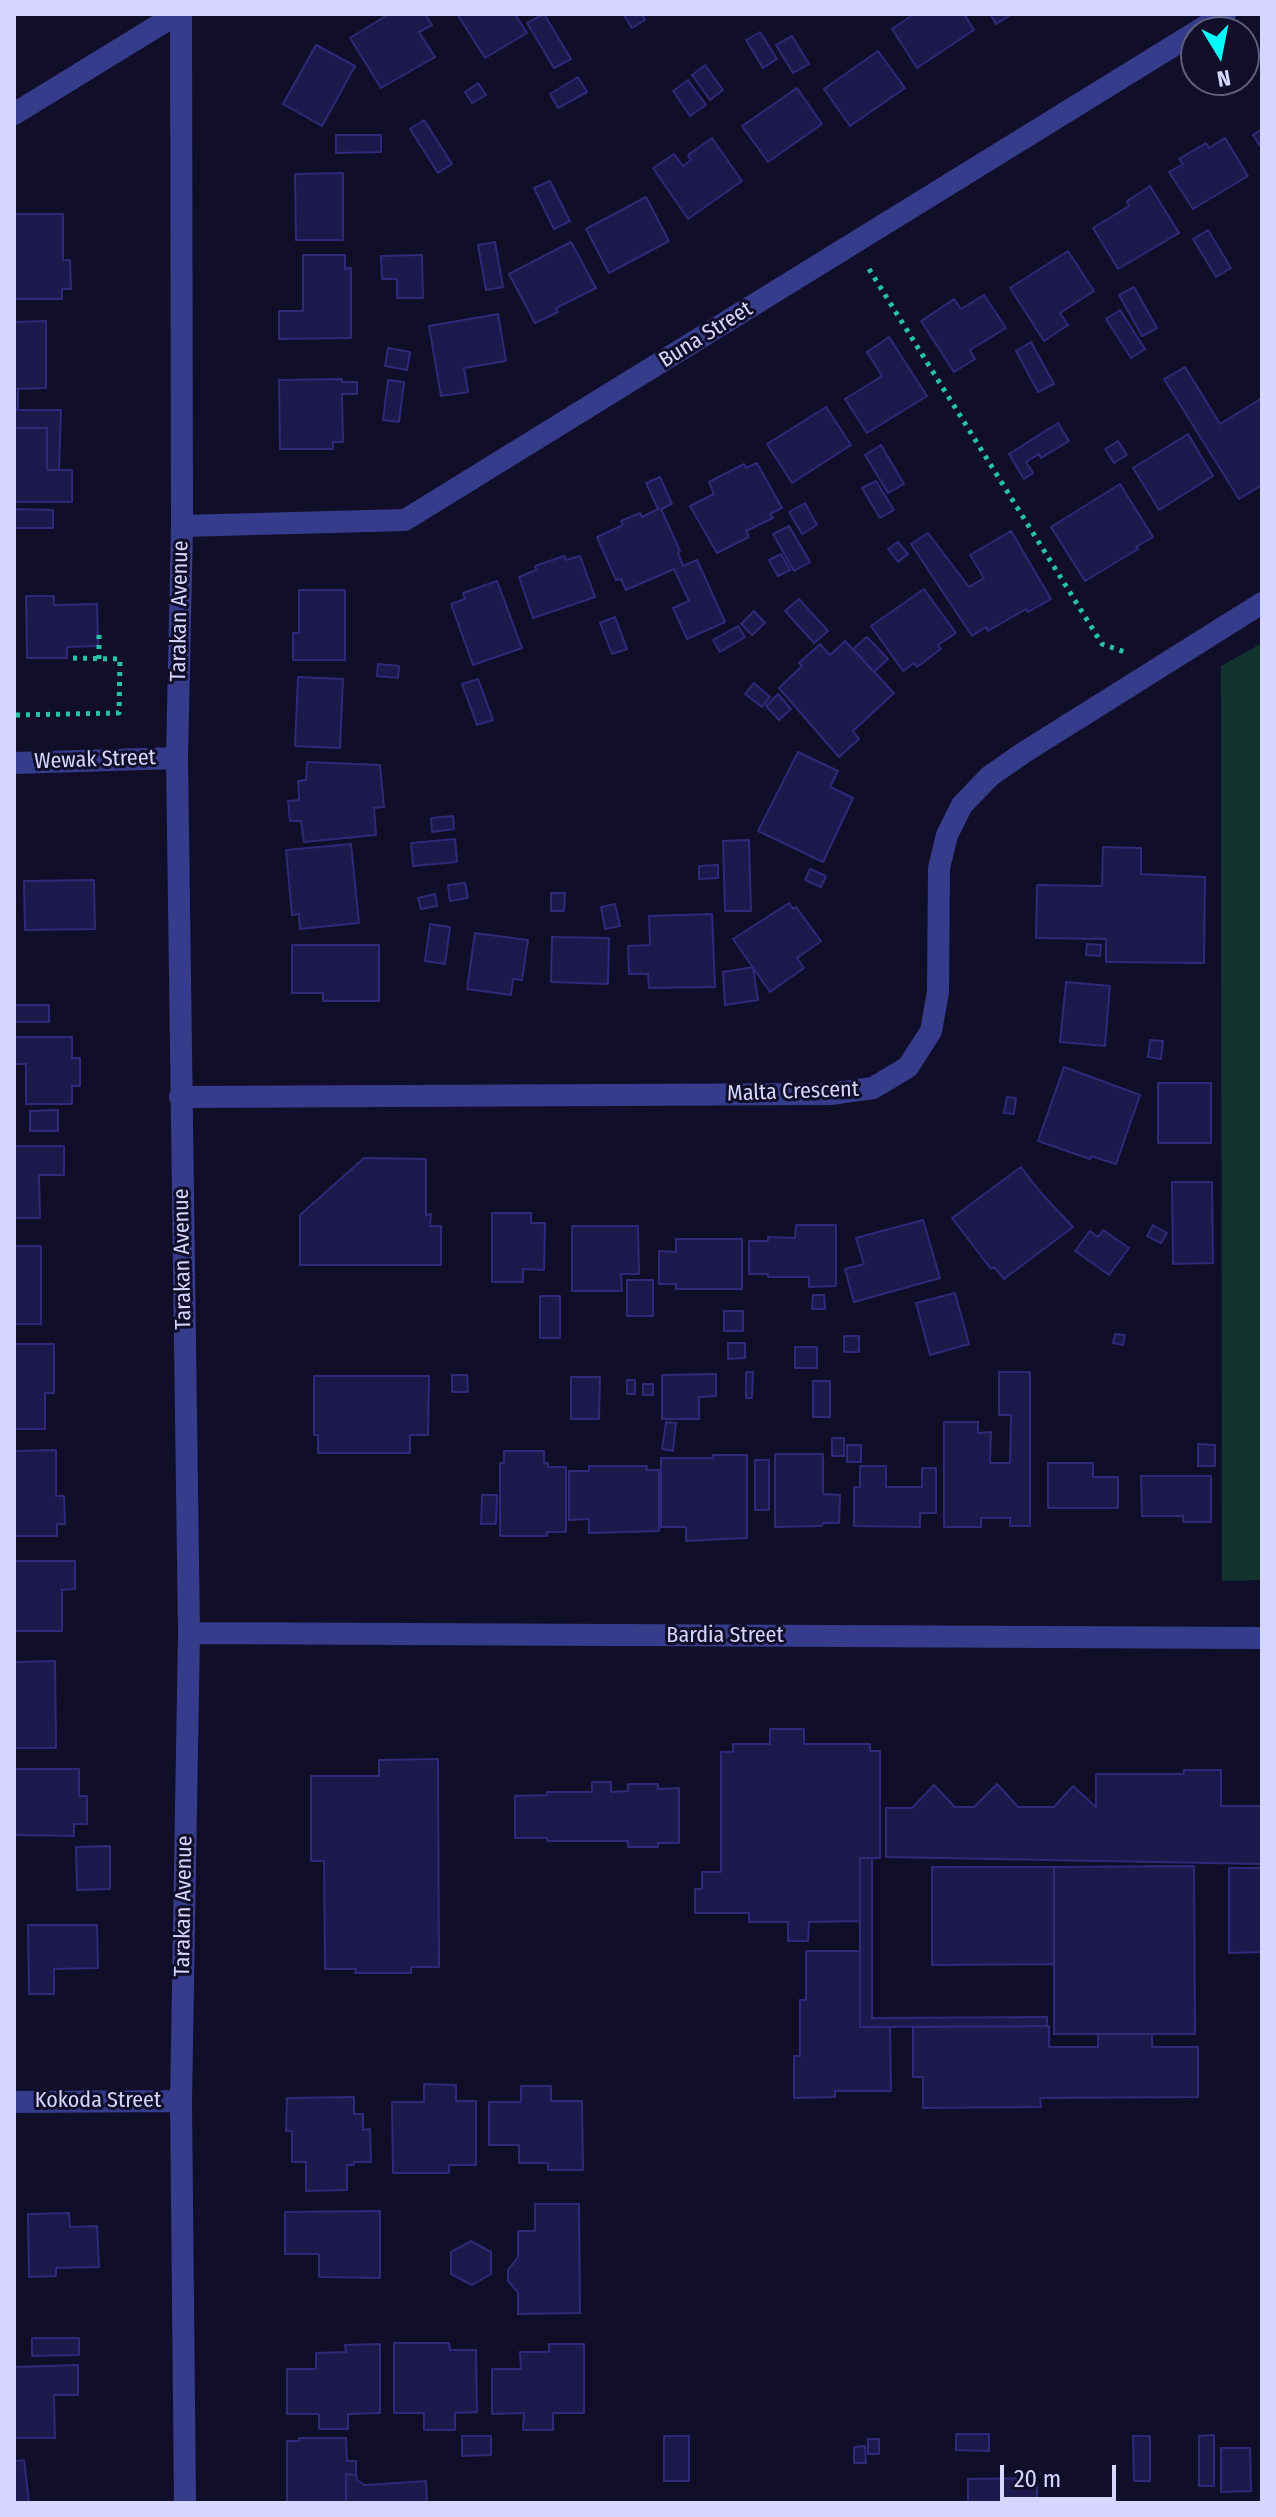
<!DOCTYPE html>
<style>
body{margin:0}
#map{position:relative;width:1276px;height:2517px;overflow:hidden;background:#100e29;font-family:"Fira Sans Condensed",sans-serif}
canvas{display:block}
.frame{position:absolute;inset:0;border:16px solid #d6d6ff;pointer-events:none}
.north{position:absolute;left:1180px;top:16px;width:80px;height:80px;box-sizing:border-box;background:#100e29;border:2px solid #5f5e7f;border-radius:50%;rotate:170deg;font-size:22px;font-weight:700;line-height:32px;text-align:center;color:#d6d6ff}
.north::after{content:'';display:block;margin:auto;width:28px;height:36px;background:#02fffb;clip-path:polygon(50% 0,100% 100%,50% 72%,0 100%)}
.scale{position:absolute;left:1000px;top:2465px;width:116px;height:36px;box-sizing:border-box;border:4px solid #d6d6ff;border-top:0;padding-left:10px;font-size:24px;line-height:28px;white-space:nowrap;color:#d6d6ff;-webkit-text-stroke:6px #100e29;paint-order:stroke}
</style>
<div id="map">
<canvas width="1276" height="2517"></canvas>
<div class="frame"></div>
<div class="north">N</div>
<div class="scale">20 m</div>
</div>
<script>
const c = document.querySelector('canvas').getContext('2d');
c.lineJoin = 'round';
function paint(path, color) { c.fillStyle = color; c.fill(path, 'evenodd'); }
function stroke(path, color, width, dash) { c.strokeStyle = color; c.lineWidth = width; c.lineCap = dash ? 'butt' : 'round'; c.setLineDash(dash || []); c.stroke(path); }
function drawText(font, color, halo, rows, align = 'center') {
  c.font = font + ' "Fira Sans Condensed",sans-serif'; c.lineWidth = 6; c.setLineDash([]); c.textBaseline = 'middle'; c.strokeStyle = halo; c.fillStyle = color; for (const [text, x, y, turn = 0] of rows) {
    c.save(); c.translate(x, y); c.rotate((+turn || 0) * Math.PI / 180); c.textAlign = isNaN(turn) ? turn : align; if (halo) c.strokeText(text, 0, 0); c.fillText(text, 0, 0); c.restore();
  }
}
paint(new Path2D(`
 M1262,643V1580L1222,1581L1221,666Z`), '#11342e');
const building = new Path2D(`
 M389,14H425L432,25L419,32L435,57L381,88L350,38Z
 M457,14H515L527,33L485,58Z
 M544,14L571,59L554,68L527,23Z
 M623,14H642L645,20L632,28Z
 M914,14H964L974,30L917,68L892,29Z
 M990,14H1012L996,24Z
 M760,32L777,59L763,68L746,40Z
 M792,36L809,64L793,73L776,45Z
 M316,45L355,66L322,126L283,104Z
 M878,51L905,88L850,126L824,89Z
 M705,65L723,90L710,100L692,75Z
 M578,77L587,92L558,108L550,94Z
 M688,80L706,105L690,116L673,91Z
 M478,83L486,95L472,103L465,92Z
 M797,88L822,124L768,162L742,126Z
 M424,120L452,164L438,173L410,129Z
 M1262,129V149L1253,135Z
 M336,135H381V152L336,153Z
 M712,138L742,181L688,219L653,168L674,154L683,166L691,160L688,155Z
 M1225,138L1248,176L1193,209L1169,172L1183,164L1179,159L1206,143L1209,148Z
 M343,173V240H296L295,174Z
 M550,181L570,221L554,229L534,188Z
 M1150,186L1179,233L1118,269L1093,228L1129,206L1127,201Z
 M646,197L669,241L609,273L586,229Z
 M15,214H63V260H70L71,289H62V299H15Z
 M1208,230L1231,268L1216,277L1193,239Z
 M495,242L503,287L486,290L478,245Z
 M571,242L596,288L556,308L558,312L535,323L509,274Z
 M1068,251L1094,291L1060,313L1068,325L1044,341L1010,288Z
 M303,255H345V269L351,268V338L279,339V311H303Z
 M422,255L423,298H397V279H382L381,256Z
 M1134,287L1157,328L1142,336L1119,295Z
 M984,295L1006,328L970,350L975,359L954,372L921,321L954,299L961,309Z
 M1120,310L1145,349L1131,358L1106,319Z
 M498,314L506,361L464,368L468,392L441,396L429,326Z
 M46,321V388L14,389V322Z
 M889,337L927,396L867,433L845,399L882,376L867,352Z
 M1031,342L1054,384L1038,392L1016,351Z
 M388,348L410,352L407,370L385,366Z
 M1185,367L1220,424L1262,398V485L1239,499L1164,379Z
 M342,379V382H357V394H342L343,442H333V449H280L279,380Z
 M388,380L404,382L399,422L383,420Z
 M14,389H18V409H14Z
 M826,407L851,445L792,483L767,444Z
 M14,410H61L59,470H47V428H14Z
 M1058,423L1069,441L1041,458L1039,454L1026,462L1033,473L1024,479L1009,454Z
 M14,428H47V470H72V502H14Z
 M1188,434L1213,476L1159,510L1133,468Z
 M1118,441L1127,455L1114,463L1105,449Z
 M881,445L904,484L888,493L865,455Z
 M757,463L782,508L770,514L773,518L746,531L749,537L717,553L690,506L714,494L709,482L744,464L746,468Z
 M660,477L672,504L661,509L680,551L678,553L683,566L697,560L725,622L687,639L673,608L689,601L674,569L626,590L621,579L616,580L597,537L623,525L621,521L640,513L642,517L658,509L646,483Z
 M876,481L894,510L880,518L862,488Z
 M1120,484L1153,537L1136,547L1138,549L1085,581L1051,527Z
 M805,503L817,525L802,534L789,512Z
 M14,509L53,510V528H14Z
 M789,526L810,562L794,571L773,534Z
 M1011,531L1051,599L1028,612L1026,609L988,631L986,627L972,636L911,544L928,533L969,587L984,578L970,555Z
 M898,542L908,554L898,562L888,549Z
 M781,554L790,570L778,576L769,560Z
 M564,556L566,560L580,556L595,597L533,618L519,577L536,570L535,566Z
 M497,581L522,648L473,665L451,604L465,599L463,593Z
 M924,589L956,633L938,645L941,649L917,667L914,663L903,671L871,626Z
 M299,590H345V660H293V633H299Z
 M26,596H54V605L97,604L98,646L67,647V658H27Z
 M799,599L828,631L814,643L785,611Z
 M754,611L765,623L752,635L741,624Z
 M615,617L627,649L612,654L600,623Z
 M738,626L745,637L720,652L713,640Z
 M867,637L888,659L874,672L853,649Z
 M845,641L894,693L853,731L859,739L839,757L779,688L802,666L799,663L820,644L830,655Z
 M378,664L399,666L398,678L377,676Z
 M298,677L343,679L340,748L295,746Z
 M478,679L493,720L477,725L462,684Z
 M754,683L770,697L762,707L745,694Z
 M778,694L791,709L779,720L766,706Z
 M798,752L838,771L830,787L853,798L823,862L758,831Z
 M307,762L380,765L384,807L374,808L376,835L304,842L301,821H290L288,801L299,800L298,781L306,780Z
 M453,816L454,829L432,832L431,818Z
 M455,839L457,862L413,866L411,843Z
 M749,840L751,911H725L723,841Z
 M351,844L359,923L300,929L299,914L292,915L286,850Z
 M1103,847L1141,848V874L1205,877L1204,963L1106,962V939L1036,938L1037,885L1102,886Z
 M718,865V878L699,879V866Z
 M810,869L826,876L821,887L805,880Z
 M94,880L95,929L25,930L24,881Z
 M465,883L468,898L450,901L448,885Z
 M551,893H565L564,911H551Z
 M435,894L437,906L421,909L418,898Z
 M789,903L793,909L796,907L821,941L797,958L804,968L770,992L733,939Z
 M615,904L620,926L605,929L601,907Z
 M712,914L715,987L649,988L648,974H629L628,946L650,945L649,916Z
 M430,924L450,927L445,964L425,961Z
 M475,933L528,940L522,980L513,979L511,995L467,989Z
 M552,937L609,938L608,984L551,982Z
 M1087,944L1101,945L1100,956L1086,955Z
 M292,945H379V1001H323V993H292Z
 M753,967L758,1000L725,1005L723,972Z
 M1066,982L1110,986L1105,1046L1060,1042Z
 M14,1005H49V1022H14Z
 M14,1037H72V1058H80V1086H72V1104H26V1064H14Z
 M1150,1040L1163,1041L1161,1059L1148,1057Z
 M1064,1067L1140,1095L1116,1164L1091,1156L1090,1159L1038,1141Z
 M1158,1083H1211V1143H1158Z
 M1007,1097L1016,1098L1014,1114L1004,1113Z
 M58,1110V1131H30V1111Z
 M14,1146H64V1175H39L40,1218H14Z
 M364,1158L426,1159V1215L431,1214L430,1226H441V1265H300V1215Z
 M1021,1167L1041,1193L1073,1227L1004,1279L994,1267L991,1269L952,1218Z
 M1172,1182H1212L1213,1263L1173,1264Z
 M492,1213H531V1223H545L544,1270L523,1269V1282H492Z
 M923,1220L940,1278L854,1302L845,1269L864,1264L856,1238Z
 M796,1225H836V1286L809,1287V1277H768V1274H749V1241H768V1237L795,1238Z
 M1153,1225L1167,1233L1161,1243L1147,1236Z
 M572,1226H638L639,1274H621L622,1291H572Z
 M1103,1230L1129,1248L1109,1275L1075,1251L1090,1231L1098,1237Z
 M676,1239H742V1289H676V1284H659V1251L676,1252Z
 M14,1246H41V1324H14Z
 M627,1280H653V1316H627Z
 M955,1293L969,1344L930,1355L916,1303Z
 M813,1295H824L825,1309H812Z
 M540,1296H560V1338H540Z
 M724,1311H743V1331H724Z
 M1115,1334L1125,1335L1123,1345L1113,1343Z
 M844,1336H859V1352H844Z
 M728,1343H745V1358L728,1359Z
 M14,1344H54V1393H45V1429H14Z
 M795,1347H817V1368H795Z
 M746,1372H753L752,1398H746Z
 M999,1372H1030V1526H1010V1518H981V1527H944V1422H978V1433L991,1432L990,1463H1010L1011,1415H999Z
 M716,1374V1396L699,1397V1419H662V1375Z
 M452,1375H467L468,1392H452Z
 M314,1376H429L428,1435H410V1453H318V1435H314Z
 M571,1377H600L599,1419H571Z
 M627,1380H635V1394H627Z
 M813,1381H830V1417H813Z
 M643,1384H653V1395H643Z
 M666,1422L676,1423L673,1451L662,1449Z
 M832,1438H844V1456H832Z
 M1198,1444L1215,1445V1466H1198Z
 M847,1445H861V1462H847Z
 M56,1450V1496H64L65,1524H57V1536H14V1451Z
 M504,1451H544V1463H548V1467H566V1532H547V1536H500V1463H504Z
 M775,1454H823V1494L840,1495L839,1523H823L822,1526L775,1527Z
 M713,1455H747V1538L686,1541V1527H661V1458H713Z
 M755,1460H769V1510H755Z
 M1048,1463H1093V1477H1118V1508H1048Z
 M589,1466H647L646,1470H659V1531L589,1533V1519L569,1520V1471H589Z
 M860,1466H886V1487H922V1468H936V1513H920V1527L854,1526V1487H860Z
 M1141,1476H1211V1522H1183V1516H1142Z
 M482,1495H497L496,1524H481Z
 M14,1561H75V1589L62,1590V1631H14Z
 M55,1661L56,1748H14V1662Z
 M770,1729H804V1744H870V1751H880V1858H860V1921L809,1922L808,1941H788V1922H749V1913H695V1889H702V1872H721V1752H733V1744H770Z
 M438,1759L439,1967H411V1973H355L356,1969H325L324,1861H311V1776H379V1760Z
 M14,1769H79V1796H87V1824H74V1836L14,1835Z
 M1184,1770H1221V1806H1262V1864L886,1857V1808H912L934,1785L955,1807H974L997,1784L1018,1807H1054L1073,1786L1096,1807V1774H1184Z
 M592,1782H611V1792L628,1791V1784H658V1789L679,1788V1843H658V1847H628V1841H548L547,1838H515V1796L547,1795V1792H592Z
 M110,1846V1889L77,1890L76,1847Z
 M860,1858H872V2018L1047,2017V2026L860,2027Z
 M1194,1866L1195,2034H1054V1867Z
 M932,1867H1054V1964L932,1965Z
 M1229,1868H1262V1952L1229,1953Z
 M28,1925H97L98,1968L54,1969V1994H29Z
 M806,1951H860V2027H890L891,2091H835V2097L794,2098V2056H800V2000H806Z
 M1049,2026V2047H1098V2034H1152V2047H1198V2097L1040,2098L1041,2107L923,2108V2077H913V2027Z
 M424,2084L456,2085V2101H476V2165H449V2173H393L392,2102H424Z
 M521,2086H551V2101H582L583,2170H548V2163H519V2145H489V2102H521Z
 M354,2097V2114H363V2130L370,2129L371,2162H354V2165H347V2190L306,2191V2162H292V2131H286L287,2098Z
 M535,2204H579L580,2313L518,2314V2292L508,2281V2270L518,2257V2231H535Z
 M380,2211V2278L319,2277V2254H285V2212Z
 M69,2213L70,2227L97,2226L99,2267L56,2268V2276L29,2277L28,2214Z
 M471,2241L491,2252V2274L472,2285L451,2274V2252Z
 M32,2338H79V2355L32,2356Z
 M394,2343H449L450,2350H476L477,2412L455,2413V2430H424V2413H394Z
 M380,2344V2413L348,2414V2429H319V2414H287V2369H316V2353L346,2352L345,2345Z
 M549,2344H584V2413H553V2430H523L524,2413L492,2414V2369H521L520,2352H549Z
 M78,2365V2395H54L55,2438H14V2367Z
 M956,2434H989V2451L956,2450Z
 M1214,2435V2486H1199V2436Z
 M462,2436H491V2455L462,2456Z
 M664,2436H689V2481H664Z
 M1133,2436H1150V2481H1134Z
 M299,2438H346L347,2461H356V2475L346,2474V2503H287V2441H299Z
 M868,2439H879V2454H868Z
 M865,2446L866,2463H854V2447Z
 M1221,2448H1250L1251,2491L1221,2492Z
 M24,2460L29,2502L14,2503V2461Z
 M346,2474L356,2475L357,2480L365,2485L426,2481L427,2503H346Z
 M1037,2478V2503H968V2479Z`);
paint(building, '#1d194c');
stroke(building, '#302979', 2);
stroke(new Path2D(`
 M14,257H15
 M869,269L1102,644L1125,652
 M99,659V633
 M16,715L119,713L120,659L70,658`), '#26c3a7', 5, [4, 6]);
stroke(new Path2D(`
 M181,14L182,526L177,758L189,1633L181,2101L185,2503
 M14,114L177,14
 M182,526L405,520L1225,14
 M14,763L177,758
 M180,1097L830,1094L873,1088L908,1067L931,1031L938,992L939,868L947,835L962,805L990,776L1023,753L1262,603
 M189,1633L1262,1638
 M14,2102L181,2101`), '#363c8c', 22);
drawText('22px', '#d6d6ff', '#100e29', [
 ["Buna Street",706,335,-32],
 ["Tarakan Avenue",180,611,-89],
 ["Wewak Street",95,760,-2],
 ["Malta Crescent",793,1092,-2],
 ["Tarakan Avenue",183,1259,-91],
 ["Bardia Street",725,1636],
 ["Tarakan Avenue",184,1906,-89],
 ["Kokoda Street",98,2101]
]);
</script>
